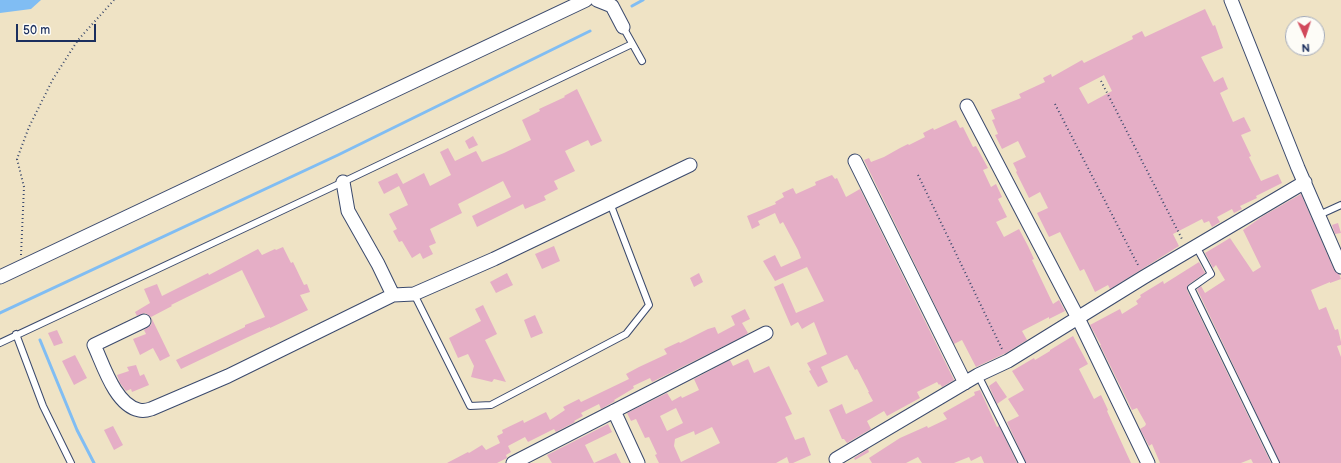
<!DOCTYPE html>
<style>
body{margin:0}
#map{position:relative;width:1341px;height:463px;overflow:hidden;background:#efe3c5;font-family:"Balsamiq Sans",sans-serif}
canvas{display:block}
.north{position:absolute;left:1285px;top:16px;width:40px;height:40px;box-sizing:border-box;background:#fdfcf7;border:1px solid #a3aaba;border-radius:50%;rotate:177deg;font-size:11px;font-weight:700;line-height:16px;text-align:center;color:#1b2f5e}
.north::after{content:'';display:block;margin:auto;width:14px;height:18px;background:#d1495b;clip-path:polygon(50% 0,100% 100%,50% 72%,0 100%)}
.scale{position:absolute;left:16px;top:24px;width:80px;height:18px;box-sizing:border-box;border:2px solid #1b2f5e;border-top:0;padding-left:5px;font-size:12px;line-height:14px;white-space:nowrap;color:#1b2f5e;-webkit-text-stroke:3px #fdfcf7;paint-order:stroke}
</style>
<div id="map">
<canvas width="1341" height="463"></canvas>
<div class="north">N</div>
<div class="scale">50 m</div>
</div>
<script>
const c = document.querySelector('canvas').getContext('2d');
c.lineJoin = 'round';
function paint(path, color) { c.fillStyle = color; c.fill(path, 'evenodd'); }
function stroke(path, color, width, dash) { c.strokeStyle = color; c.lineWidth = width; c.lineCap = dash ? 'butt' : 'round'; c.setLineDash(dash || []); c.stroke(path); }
paint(new Path2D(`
 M0,0H41L31,9L0,13Z`), '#80bdf3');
stroke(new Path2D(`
 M632,6L643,0
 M0,313L338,155L590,31
 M40,340L77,430L94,463`), '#80bdf3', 3);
paint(new Path2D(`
 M1205,9L1213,26L1215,25L1223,48L1201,57L1214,82L1223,77L1228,89L1220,93L1233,122L1244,117L1251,131L1241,135L1251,156L1249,157L1261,181L1278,174L1282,183L1256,196L1257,198L1240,206L1242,209L1234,213L1232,209L1217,217L1220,222L1212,227L1209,221L1204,223L1202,219L1173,234L1179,246L1110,289L1108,285L1095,292L1084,269L1080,271L1060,232L1049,237L1037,213L1048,208L1040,192L1029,198L1016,172L1017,171L1013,163L1026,157L1018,141L1002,149L995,135L998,134L992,120L995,119L991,110L1021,98L1019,94L1045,82L1043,78L1051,74L1052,77L1082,60L1084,63L1133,39L1132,36L1142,31L1145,37ZM1104,75L1112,91L1088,104L1079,88Z
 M577,89L602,141L591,146L588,140L565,151L575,171L554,181L558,189L544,196L546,200L525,209L523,204L477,227L472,216L511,197L503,181L458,204L462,213L430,229L436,243L429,246L433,254L423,259L420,253L412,258L402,241L399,242L393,231L397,229L389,214L408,205L399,186L384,194L378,182L397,173L403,184L424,173L430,186L451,175L440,152L448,148L455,161L476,151L482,162L504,153L531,140L522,120L540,111L539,109L565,97L564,96Z
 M956,120L960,128L963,127L973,147L976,146L988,168L983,170L991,187L996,184L1002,197L998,199L1007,217L996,222L1004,237L1019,229L1028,246L1034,259L1032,260L1053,304L1059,300L1065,311L1049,319V317L1022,331L1027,340L1006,353L976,367L962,340L954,344L864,160L869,158L871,162L884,157L900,148L908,144L909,145L925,137L923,133L933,128L934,130Z
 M473,136L478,145L469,149L465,141Z
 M832,175L835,179L837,178L846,197L860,189L954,380L942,387L940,384L939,385L937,382L917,392L920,398L887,416L884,411L867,421L871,429L847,443L844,439H842L829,410L842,404L846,414L873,401L868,392H869L857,369L855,370L847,355L821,367L828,382L818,387L809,371L811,370L807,363L827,354L814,322L802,329L798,322L791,326L774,287L783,283L796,313L824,301L807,267L775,281L763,261L775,255L781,267L801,258L798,250L783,222L780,224L775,213L758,221L760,225L752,229L747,216L776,204L775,202L784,197L782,193L793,188L796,194L816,185L815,182Z
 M1301,194L1334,270L1339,274L1341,279L1330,283V282L1311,290L1319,310L1326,307L1335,330L1338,329L1341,342V345L1337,346L1341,357V463H1280L1197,289L1201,286L1205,293L1225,280L1216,265L1213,268L1205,253L1230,238L1253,272L1261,267L1243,230L1263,216Z
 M1338,223L1341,233L1335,234L1332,225Z
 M554,246L560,261L542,269L535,254Z
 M283,247L291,263L293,262L304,285L307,284L310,292L300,295L308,310L270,328V327L246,338L181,369L176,360L245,327V325L265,317L242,270L171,305L172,306L151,317L145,313L137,316L135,312L150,303L144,289L157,284L162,296L208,273L209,275L258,249L262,255L275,249L276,250Z
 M1199,262L1205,273L1188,285L1187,290L1271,463H1253L1251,459L1241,463H1160L1152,444L1149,446L1140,429L1145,426L1146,424L1137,408L1132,410L1100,345H1101L1090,325L1120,309L1122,314L1138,304L1136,301L1141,297L1140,295L1163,281L1164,284Z
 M507,273L513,285L496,293L490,282Z
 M699,273L703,282L694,287L690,278Z
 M483,305L497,334L485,340L506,382L494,379L492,382L471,377L474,366L468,354L458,358L449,338L481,321L475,309Z
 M745,309L750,319L742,323L748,333L744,336L652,382L650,378L633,386L634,388L614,400L615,401L601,409L599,404L581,413L583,416L574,421L575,422L556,432L554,429L528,442L525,437L508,446L511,452L506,455L507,458L497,463H447L468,452L469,453L482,445L486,450L500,443L497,436L503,433L502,430L523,420L524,423L546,412L550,420L565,410L563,407L579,399L581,402L629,379L626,374L639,367L667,354L664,349L679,342L680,343L708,329L715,327L718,334L735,325L731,316Z
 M535,315L543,333L531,338L524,320Z
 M151,317L170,356L160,361L153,348L140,355L133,339L146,334L144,330L151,325L152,321Z
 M57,330L63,343L54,346L48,333Z
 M1073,336L1088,364L1079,369L1094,399L1101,395L1108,410L1107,411L1131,463H1026L1007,422L1019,416L1008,399L1024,390L1012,371L1034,358L1035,360L1050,351V350Z
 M75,355L87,378L74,385L62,361Z
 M748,359L754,373L769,366L792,414L785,417L795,440L804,437L811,455L793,463H789L787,457L776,463H659L655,455L657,454L649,437L645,438L636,419L631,421L627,413L667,393L672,401L681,396L682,398L699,390L694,379L730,360L733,366ZM676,408L683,423L667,431L660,416ZM712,427L720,443L681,462L674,446L675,439L694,431L695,435Z
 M136,365L140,376L144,374L149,385L132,392L131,389L126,391L120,383L117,375L129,371L127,367Z
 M996,381L1007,397L997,404L989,386Z
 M980,390L997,427L999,426L1017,463H984L981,456L971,461L969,457L954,463H922L918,457L906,463H872L869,458L900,438L927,426L928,428L947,419L943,413L975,395L974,392Z
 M608,424L612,432L585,445L594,463L616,453L621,463H552L547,455Z
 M113,426L123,445L114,450L104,430Z
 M868,449L869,452L855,460L854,458Z`), '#e5aec6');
const service = new Path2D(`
 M623,27L642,61
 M1319,215L1341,205
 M1196,246L1211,274L1191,288L1276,463
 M414,294L470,406L491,405L626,334L649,305L610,203
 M16,334L43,406L71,463
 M0,343L343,182L632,44
 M978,375L1022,463`);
const minor = new Path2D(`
 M597,0L612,6L623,27
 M1231,0L1298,168L1341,267
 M967,106L1078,318L1148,463
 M855,161L965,383
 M343,182L348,211L378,264L393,295
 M0,277L586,0
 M144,321L94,345C103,364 115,405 139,410C143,411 148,410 151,409L228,376L393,295L414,294L494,259L690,165
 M614,411L638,463
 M836,459L978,375L1008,361L1144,277L1305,182
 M513,463L766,333`);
stroke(service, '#3b4a6d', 8);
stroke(minor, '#3b4a6d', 15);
stroke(new Path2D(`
 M1101,81L1183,241
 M1055,104L1139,267
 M918,175L1003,351
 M21,255L24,187L17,159L29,127L53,79L78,40L114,0`), '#3b4a6d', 2, [1, 3]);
stroke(service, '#fff', 6);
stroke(minor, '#fff', 13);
</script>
